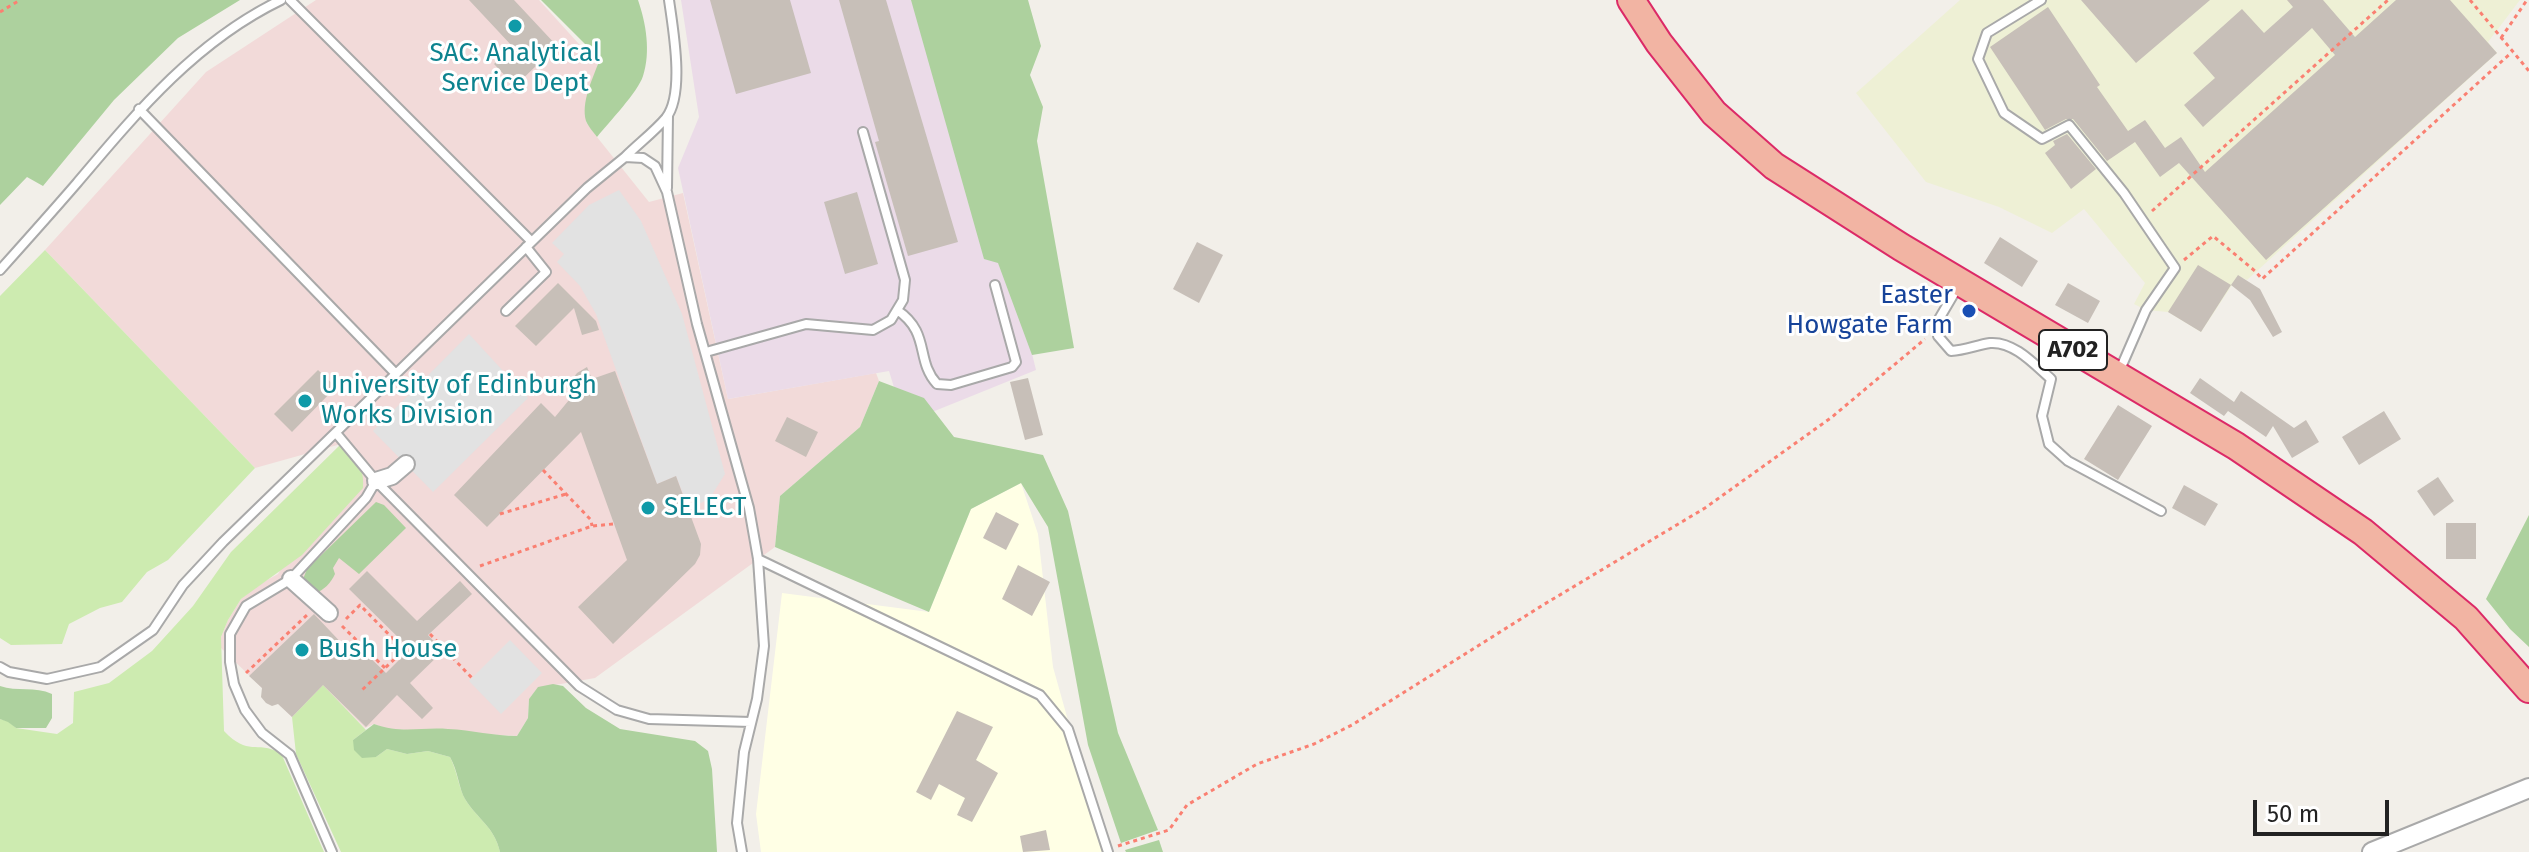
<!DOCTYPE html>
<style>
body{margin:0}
#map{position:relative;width:2529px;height:852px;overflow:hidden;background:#f2efe9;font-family:"Fira Sans",sans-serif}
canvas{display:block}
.scale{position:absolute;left:2253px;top:800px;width:136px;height:36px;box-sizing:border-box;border:4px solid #222;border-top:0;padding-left:10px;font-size:24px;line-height:28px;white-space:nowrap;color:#222;-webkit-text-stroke:6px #fff;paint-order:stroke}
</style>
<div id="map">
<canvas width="2529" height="852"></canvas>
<div class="scale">50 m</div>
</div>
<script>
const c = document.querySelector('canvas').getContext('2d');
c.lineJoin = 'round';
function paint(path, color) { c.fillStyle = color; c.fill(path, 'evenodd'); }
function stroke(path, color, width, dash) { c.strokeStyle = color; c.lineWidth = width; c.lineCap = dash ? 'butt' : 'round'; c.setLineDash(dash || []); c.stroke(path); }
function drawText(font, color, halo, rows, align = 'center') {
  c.font = font + ' "Fira Sans",sans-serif'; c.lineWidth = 6; c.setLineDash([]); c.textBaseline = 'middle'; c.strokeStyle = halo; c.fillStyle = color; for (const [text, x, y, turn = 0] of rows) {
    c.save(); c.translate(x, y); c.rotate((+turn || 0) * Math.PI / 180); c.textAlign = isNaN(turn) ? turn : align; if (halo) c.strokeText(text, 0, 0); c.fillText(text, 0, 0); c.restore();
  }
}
paint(new Path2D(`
 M316,0H539L598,65L586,103V122L597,137L649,202L683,193L728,399L876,373L879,381L860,427L780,496L775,547L595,678L538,688L529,699L528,718L517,736L388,729L374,724L365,728L323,686L292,717L221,648V637L228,620L241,599L258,585L278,574L341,444L255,468L45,250L206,72Z`), '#f2dad9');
paint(new Path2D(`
 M681,0H946L1036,370L905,423L889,371L728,399L678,168L699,117Z`), '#ebdbe8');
paint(new Path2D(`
 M1021,483L1038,534L1053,667L1105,852H761L756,814L782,593L929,612L971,509Z`), '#ffffe5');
paint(new Path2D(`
 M1960,0H2520L2488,42L2497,53L2247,280L2238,276L2201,332L2168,312L2146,310L2134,304L2145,283L2084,209L2052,233L1999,207L1926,182L1856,93Z`), '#eef0d5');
paint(new Path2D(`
 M45,250L255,468L168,560L147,572L122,602L100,608L69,624L62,644L11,645L0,638V296Z
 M341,444C355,458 365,467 363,488L302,555L241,599L228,620L221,637L224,731C249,757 255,740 281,753L324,852H0V719L8,721L16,728L57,734L73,723L74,692L109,683L152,651L193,606L231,552Z
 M323,685L366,730L353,740L376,757L387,749L407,754L428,751L450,757C457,770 459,789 465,799C478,820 494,826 500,852H341L296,754L292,717Z`), '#cdebb0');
paint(new Path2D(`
 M0,0H240L178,38L114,100L43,186L27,177L0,205Z
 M541,0H638C646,23 651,52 643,76C638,92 609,122 597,137C594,133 588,126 586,121C581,103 592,80 598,64L588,47Z
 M911,0H1028L1041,46L1030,75L1043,107L1037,141L1074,348L1032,355L998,263L984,259Z
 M879,381L924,398L954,437L1043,455L1068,511L1118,733L1158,830L1121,843L1088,745L1048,527L1021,483L971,509L929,612L775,547L780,496L860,427Z
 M376,502L384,505L406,528L359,574L339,558L333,568L335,574C331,583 324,590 314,594L310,591L303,579L307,569Z
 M2529,515V647L2510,629L2486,599Z
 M553,684L563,686L586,708L620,729L695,741L708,751L712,769L717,852H500C494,826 478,820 465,799C459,789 458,771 450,757L428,751L407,754L387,749L376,757L362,758L354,750L353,740L374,724C402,734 420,727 448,729C472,730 494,736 517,736L528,718L529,699L538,687Z
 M0,686C17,692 35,686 52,694V718L46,728H16L8,722L0,719Z
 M1159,840L1163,852H1126L1125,850Z`), '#add19e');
paint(new Path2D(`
 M619,190L641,221L682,314L725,474L710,498L701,503L684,496L676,476L657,484L596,314L580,286L557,262L564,254L552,243L589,205Z
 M469,334L528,398L433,492L373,431Z
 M510,640L542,673L501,714L469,681Z`), '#e2e2e2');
paint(new Path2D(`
 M469,0H514L557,46L515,86L494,64L512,46Z
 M710,0H790L811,73L736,94Z
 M839,0H886L958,242L908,256L875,142L879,141Z
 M2081,0H2210L2136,63Z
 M2287,0H2323L2355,37L2396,0H2450L2497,53L2266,260L2179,163L2160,177L2135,142L2107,161L2073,119H2066L2045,130L1990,47L2048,7L2100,85L2097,87L2128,131L2145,120L2165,148L2181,137L2205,172L2335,55L2312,28L2203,127L2184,105L2215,78L2193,53L2242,9L2264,33L2293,7Z
 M2067,134L2096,169L2071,189L2045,153L2055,145L2053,141Z
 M857,192L878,264L845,274L824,202Z
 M2000,237L2038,261L2022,287L1984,263Z
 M1197,242L1223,255L1199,303L1173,289Z
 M2198,265L2231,285L2201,332L2168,312Z
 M2238,275L2260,289L2282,332L2273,337L2250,300L2231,285Z
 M558,283L596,321L599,330L582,335L574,308L536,346L515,326Z
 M2068,283L2100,301L2088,323L2055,305Z
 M587,367L592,379L615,371L657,484L676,476L701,544L700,555L695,564L613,644L578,607L627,560L581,432L487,527L454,495L541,403L555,417L569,400L571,381L577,373Z
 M318,370L336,387L292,432L274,414Z
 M1028,378L1043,435L1025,440L1010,382Z
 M2200,378L2234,402L2241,391L2294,428L2306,420L2319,442L2292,458L2273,426L2266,437L2228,411L2224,416L2190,393Z
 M2118,405L2152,426L2118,480L2084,459Z
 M2384,411L2401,439L2359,465L2342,437Z
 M787,417L818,432L806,457L775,441Z
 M2438,477L2454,501L2434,516L2417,491Z
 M2184,485L2218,504L2205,526L2172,508Z
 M996,512L1019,524L1006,550L983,538Z
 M2446,523H2476V559H2446Z
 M1018,565L1050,582L1032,616L1002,599Z
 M367,571L417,621L460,581L472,594L428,635L443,651L410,683L433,708L422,719L397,695L366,727L323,685L292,717L278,704L272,706L266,703L261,697L262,688L249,676L314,614L348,650L364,652L386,673L410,649L349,589Z
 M957,711L993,727L976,760L998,773L972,822L957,815L965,798L939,784L931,800L916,792Z
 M1046,830L1050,850L1023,852L1020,836Z`), '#c7bfb8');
const service = new Path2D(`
 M290,0L531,241
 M2041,0L1987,33L1978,59L2004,113L2042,139L2069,125L2124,193L2175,268L2146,310L2119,372
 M139,109L396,374
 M625,157C638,144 654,132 666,118C685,94 673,29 669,0
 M667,188L668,116
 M0,270C26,241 52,212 77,183C137,112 196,41 281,0
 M1959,285L1939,319L1938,336L1951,351C1965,350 1977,345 1990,343C2014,341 2035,365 2051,379L2042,416L2049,444L2068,461L2161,511
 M897,310C931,333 915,360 937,384L951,385L1012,367L1016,362L995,285
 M506,311L546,272L526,247
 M706,352L806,324L873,330L891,320L903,300L905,280L863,132
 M336,433L376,481L579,686L617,710L649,719L751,722
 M758,559L1040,695L1068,729L1108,852
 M0,667L9,672L47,679L100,667L153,630L183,585L223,542L587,188L625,157L643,158L655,166L667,192L697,324L749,508L758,559L764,646L757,699L744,752L737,823L742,852
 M332,852L290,755L262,733L245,710L234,684L230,662V634L246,606L291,579L366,498L376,481`);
const minor = new Path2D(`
 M376,481L392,476L406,464
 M291,579L329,613`);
const tertiary = new Path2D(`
 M2372,852L2529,788`);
const trunk = new Path2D(`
 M1631,0L1659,43L1714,113L1774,166L1901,247L2236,446L2363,532L2466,618L2529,689`);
stroke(service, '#a9a9a9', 12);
stroke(minor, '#a9a9a9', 20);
stroke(tertiary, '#a9a9a9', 22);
stroke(trunk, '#dc2a67', 30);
stroke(new Path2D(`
 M2470,0L2529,71
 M0,12L20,0
 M2501,38L2527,0
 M2152,211L2388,0
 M2184,260L2213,236L2255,271L2262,279L2512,52
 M543,470L591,520L592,526
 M500,514L566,494
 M480,566L592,526L613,524
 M346,619L360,605L404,650L362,690
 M342,626L385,668
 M430,634L472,678
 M246,673L307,615
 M1118,846L1169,830L1187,805L1257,764L1314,744L1352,725L1543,605L1705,508L1832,417L1925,339`), '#fa8072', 3, [4, 4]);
stroke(service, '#fff', 8);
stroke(minor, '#fff', 16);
stroke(tertiary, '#fff', 18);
stroke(trunk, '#f2b4a3', 26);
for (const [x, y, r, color] of [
 [515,26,8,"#0f9aa8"],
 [1969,311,8,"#1a4fb4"],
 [305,401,8,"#0f9aa8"],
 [648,508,8,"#0f9aa8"],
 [302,650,8,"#0f9aa8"]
]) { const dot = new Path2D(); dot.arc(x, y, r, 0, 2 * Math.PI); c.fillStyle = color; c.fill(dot); stroke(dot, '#fff', 3); }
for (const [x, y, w] of [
 [2073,350,68]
]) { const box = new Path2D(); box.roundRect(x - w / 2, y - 20, w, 40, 6); c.fillStyle = '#fff'; c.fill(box); stroke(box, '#222', 2); }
drawText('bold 24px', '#222', null, [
 ["A702",2073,350]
]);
drawText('26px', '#0d838f', '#fff', [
 ["SAC: Analytical",515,54,"center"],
 ["Service Dept",515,84,"center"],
 ["University of Edinburgh",321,386],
 ["Works Division",321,416],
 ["SELECT",664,508],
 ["Bush House",318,650]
], 'left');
drawText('26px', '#164399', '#fff', [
 ["Easter",1953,296],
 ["Howgate Farm",1953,326]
], 'right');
</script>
